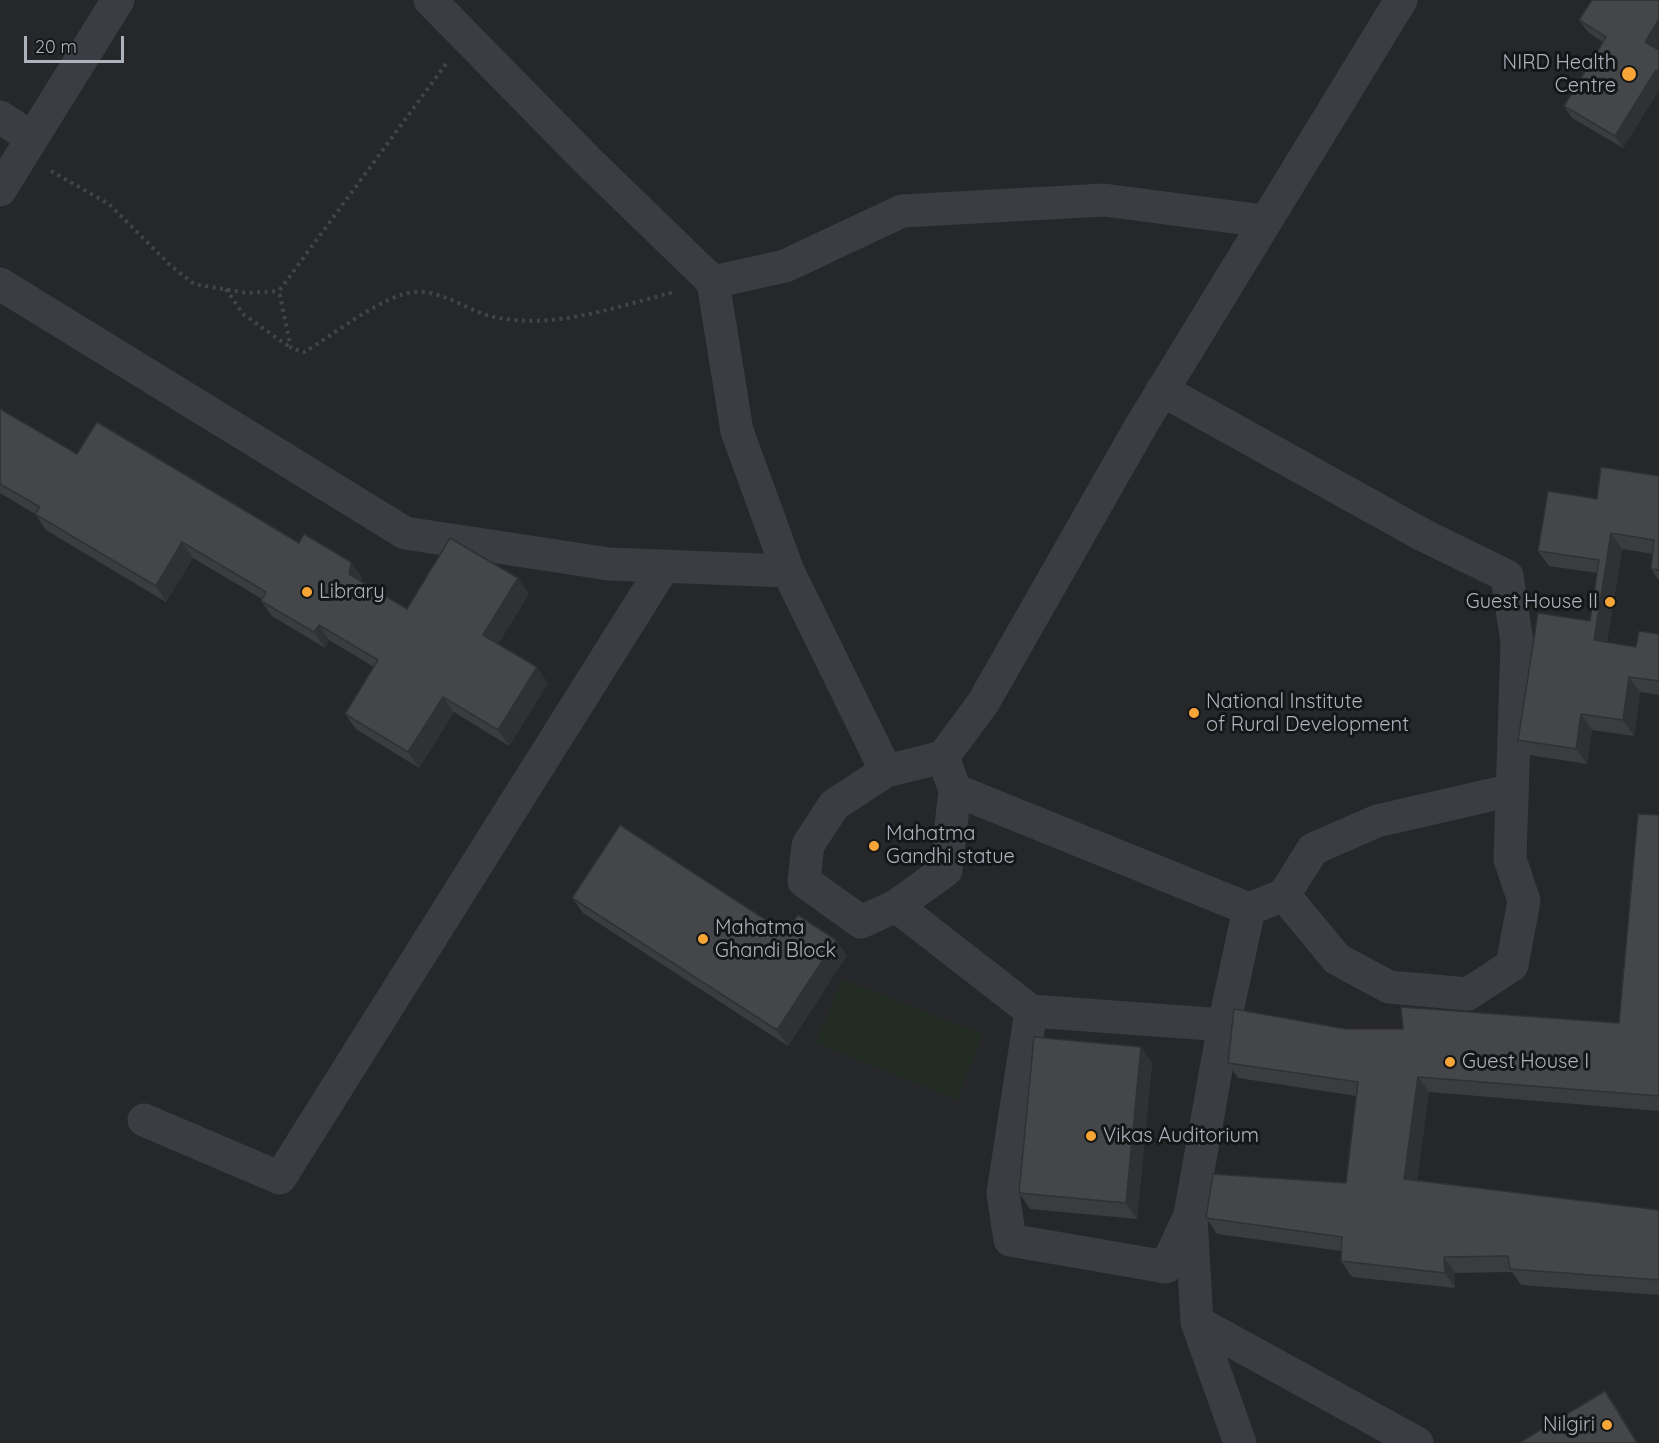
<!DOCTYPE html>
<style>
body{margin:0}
#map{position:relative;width:1659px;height:1443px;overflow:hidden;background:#1a1b1d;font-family:Quicksand,sans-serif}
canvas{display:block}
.scale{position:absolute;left:24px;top:36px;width:100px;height:27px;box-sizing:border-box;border:3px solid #adb3bd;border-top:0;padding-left:8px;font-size:18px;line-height:21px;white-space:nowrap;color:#adb3bd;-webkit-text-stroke:4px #151618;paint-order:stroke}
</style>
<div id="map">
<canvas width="1659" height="1443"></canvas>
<div class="scale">20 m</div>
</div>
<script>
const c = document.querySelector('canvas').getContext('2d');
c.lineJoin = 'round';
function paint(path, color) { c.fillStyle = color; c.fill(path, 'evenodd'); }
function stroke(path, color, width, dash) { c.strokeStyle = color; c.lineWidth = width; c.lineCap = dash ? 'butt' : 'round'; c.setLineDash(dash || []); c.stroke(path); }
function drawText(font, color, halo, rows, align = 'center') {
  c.font = font + ' Quicksand,sans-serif'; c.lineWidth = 6; c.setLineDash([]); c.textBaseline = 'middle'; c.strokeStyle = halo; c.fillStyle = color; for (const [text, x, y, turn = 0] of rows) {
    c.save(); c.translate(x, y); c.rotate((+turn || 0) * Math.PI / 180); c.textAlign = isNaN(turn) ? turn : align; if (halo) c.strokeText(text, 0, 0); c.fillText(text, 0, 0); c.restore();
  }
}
paint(new Path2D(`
 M0,0H1659V1443H0Z`), '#26272a');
paint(new Path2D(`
 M842,979L982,1034L958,1100L816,1043Z`), '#222b22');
stroke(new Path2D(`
 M446,64L279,291L291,348L304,352C332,336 385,293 416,292C446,291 469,312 494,317C554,330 616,307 674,292
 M51,171L109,204L170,265L194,284L247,293L279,291
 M226,289L243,314L291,348`), '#414449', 4, [3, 4.5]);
stroke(new Path2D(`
 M430,0L588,161L713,282L785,266L902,211L1104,200L1264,221
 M0,117L31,137
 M0,190L118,0
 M713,282L737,431L788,571L886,771
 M0,284L405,533L609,564L788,571
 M1162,390L1423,535L1507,576L1517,642L1510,859L1524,901L1512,965L1468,994L1389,987L1337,959L1284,895L1313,849L1377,821L1512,790
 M943,757L955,790L946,870L896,906L861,922L804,881L808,845L834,805L886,771L943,757L983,703L1142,424L1401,0
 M955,790L1249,909
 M896,906L1031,1011L1003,1193L1010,1240L1166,1267L1190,1215L1224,1025L1249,909L1284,895
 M1031,1011L1224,1025
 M144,1120L280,1178L664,566
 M1191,1217L1197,1322L1417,1443
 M1197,1322L1240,1443`), '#3b3d42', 33);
paint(new Path2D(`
 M1659,0V45L1657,49L1659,50V90L1623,148L1572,118L1564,106L1603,42L1588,32L1579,20Z
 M0,409L77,454L299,543L351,562L362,578L361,581L407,609L529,594L498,644L548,683L509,746L454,712L419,768L356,729L345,714L374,667L329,640L325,648L272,616L261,601L262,599L193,558L166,602L46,530L35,514L0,493Z
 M1659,476V581L1651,569L1653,554L1622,549L1607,642L1636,647L1659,634V695L1640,692L1634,736L1592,730L1587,764L1529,755L1518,740L1590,621L1597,573L1549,566L1538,551L1597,499Z
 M1659,815V1111L1429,1092L1417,1180L1659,1210V1295L1521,1285L1512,1272L1455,1273V1288L1352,1277L1341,1261V1251L1217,1234L1206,1218L1346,1183L1356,1096L1238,1078L1228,1063L1346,1029H1403L1619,1023Z
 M572,898L847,955L788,1046L583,913Z
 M1141,1047L1152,1063L1137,1219L1030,1209L1019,1193Z`), '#3a3c40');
paint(new Path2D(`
 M1659,19V45L1653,54L1645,42Z
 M1656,70L1659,75V90L1623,148L1615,136Z
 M1611,533L1622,549L1605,656L1594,640Z
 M182,542L193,558L166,602L156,586Z
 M351,562L362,578L360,589L349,574Z
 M518,578L529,594L494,650L483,635Z
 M319,625L329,640L325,648L314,632Z
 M537,667L548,683L509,746L498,730Z
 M1629,677L1640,692L1634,736L1623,720Z
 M443,697L454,712L419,768L408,752Z
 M1581,714L1592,730L1587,764L1576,749Z
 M836,940L847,955L788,1046L777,1030Z
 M1141,1047L1152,1063L1137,1219L1126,1203Z
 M1418,1077L1429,1092L1415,1194L1404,1179Z
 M1444,1257L1455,1273V1288L1445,1273Z
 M1605,1391L1616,1406L1638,1443H1637Z`), '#303134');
const building = new Path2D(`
 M1592,0H1659V19L1645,42L1659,50V72L1656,70L1615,136L1564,106L1606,37L1579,20Z
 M0,409L77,454L97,422L299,543L304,534L351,562L349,574L407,609L450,538L518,578L483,635L537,667L498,730L443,697L408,752L345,714L378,660L319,625L314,632L261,601L266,592L182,542L156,586L35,514L40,507L0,484Z
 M1601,467L1659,476V570L1651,569L1654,540L1611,533L1594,640L1636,647L1639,631L1659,634V681L1629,677L1623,720L1581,714L1576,749L1518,740L1538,613L1590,621L1599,560L1538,551L1548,491L1597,499Z
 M1638,814L1659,815V1096L1418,1077L1404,1179L1659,1210V1280L1510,1269L1508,1256L1444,1257L1445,1273L1341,1261L1342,1237L1206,1218L1213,1174L1346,1183L1358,1082L1228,1063L1234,1009L1346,1029H1403L1401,1007L1619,1023Z
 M620,825L786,933L798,915L836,940L777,1030L572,898Z
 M1034,1037L1141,1047L1126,1203L1019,1193Z
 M1605,1391L1637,1443H1519Z`);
paint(building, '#44464a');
stroke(building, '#303134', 1.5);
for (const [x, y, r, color] of [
 [1629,74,8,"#f8a538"],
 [307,592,6,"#f8a538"],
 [1610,602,6,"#f8a538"],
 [1194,713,6,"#f8a538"],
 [874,846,6,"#f8a538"],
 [703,939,6,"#f8a538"],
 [1450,1062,6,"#f8a538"],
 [1091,1136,6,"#f8a538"],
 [1607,1425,6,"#f8a538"]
]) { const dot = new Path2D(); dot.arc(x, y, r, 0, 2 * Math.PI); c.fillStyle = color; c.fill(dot); stroke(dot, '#151618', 2); }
drawText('20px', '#adb3bd', '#151618', [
 ["NIRD Health",1616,63,"right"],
 ["Centre",1616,86,"right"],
 ["Library",319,592],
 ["Guest House II",1598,602,"right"],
 ["National Institute",1206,702],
 ["of Rural Development",1206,725],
 ["Mahatma",886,834],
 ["Gandhi statue",886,857],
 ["Mahatma",715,928],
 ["Ghandi Block",715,951],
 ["Guest House I",1462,1062],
 ["Vikas Auditorium",1103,1136],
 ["Nilgiri",1595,1425,"right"]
], 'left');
</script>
